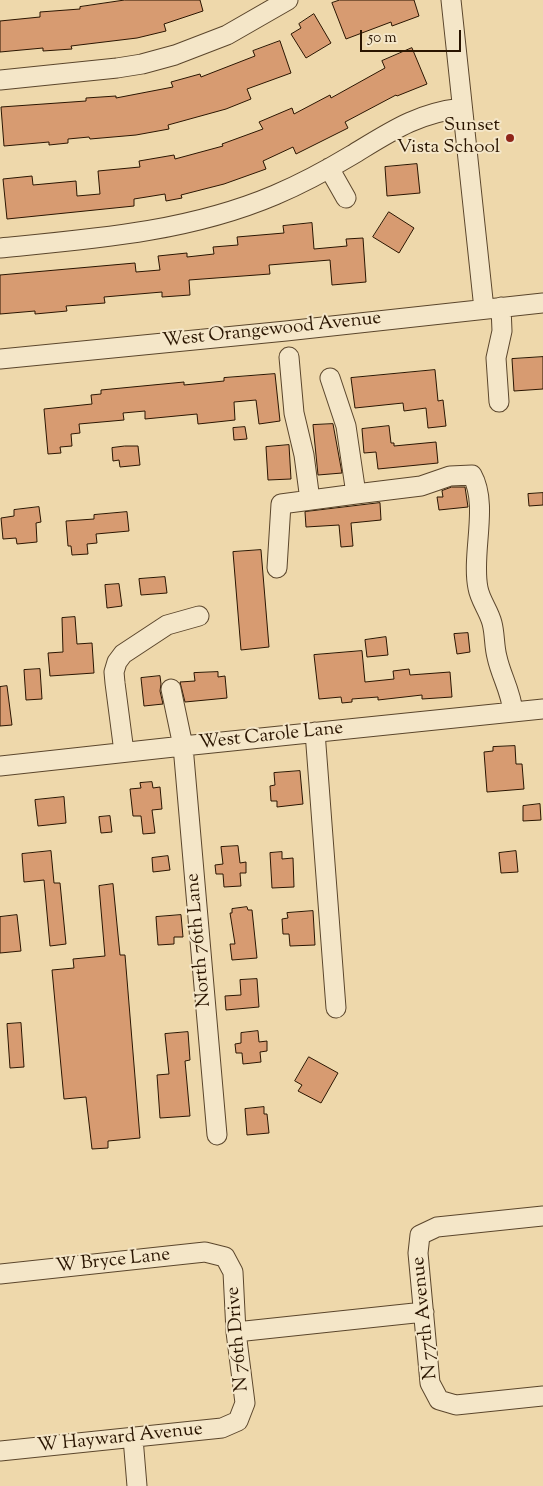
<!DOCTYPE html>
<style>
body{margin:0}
#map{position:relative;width:543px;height:1486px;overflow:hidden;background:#eed8ab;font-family:"Sorts Mill Goudy",serif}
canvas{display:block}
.scale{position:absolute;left:360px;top:30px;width:101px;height:22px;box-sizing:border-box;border:2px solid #2a1501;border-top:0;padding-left:6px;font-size:15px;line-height:18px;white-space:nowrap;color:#2a1501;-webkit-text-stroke:4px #f4e6c8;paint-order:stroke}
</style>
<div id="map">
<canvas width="543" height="1486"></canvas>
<div class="scale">50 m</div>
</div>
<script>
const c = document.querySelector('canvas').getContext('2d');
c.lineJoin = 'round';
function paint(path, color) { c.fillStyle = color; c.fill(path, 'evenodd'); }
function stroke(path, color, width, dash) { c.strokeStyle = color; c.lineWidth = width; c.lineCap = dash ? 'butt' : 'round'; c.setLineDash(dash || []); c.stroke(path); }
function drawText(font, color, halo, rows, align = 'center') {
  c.font = font + ' "Sorts Mill Goudy",serif'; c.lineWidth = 4; c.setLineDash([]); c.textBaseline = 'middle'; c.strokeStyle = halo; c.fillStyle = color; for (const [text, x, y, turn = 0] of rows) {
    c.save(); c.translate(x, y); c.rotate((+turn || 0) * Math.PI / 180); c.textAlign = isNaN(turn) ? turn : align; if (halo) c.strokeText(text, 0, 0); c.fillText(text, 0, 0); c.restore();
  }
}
const building = new Path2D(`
 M125,0H200L203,11L164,24L166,31L137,38L71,46L72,49L43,51V48L0,52V21L40,17V12L80,9V7Z
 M340,0H414L419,16L392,26L391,22L346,39L332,3Z
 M314,14L331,43L306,58L291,34L301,28L299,24Z
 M280,41L291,73L247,89L251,99L226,109L168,125L169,129L136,135L90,139L89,137L68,139V143L49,145V142L4,146L1,107L86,101V98L116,96V98L173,87L171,82L200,74L201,77L255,56L253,51Z
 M412,48L427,84L397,96L396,95L345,122L348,128L296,154L293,147L263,161L266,169L224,184L181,195L182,198L166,201L165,194L134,199V206L7,219L3,179L32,176L33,185L76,181L77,196L100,194L98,171L140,167L139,161L174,155L175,159L223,146L222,144L263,129L259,122L292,108L294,114L330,95L331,98L385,68L382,61Z
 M417,164L420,193L387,196L385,167Z
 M389,212L414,228L399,253L373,237Z
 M312,223L314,249L347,246L346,239L363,238L366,282L332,285L330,260L269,265L270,274L189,280L190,295L162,297V292L104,297L105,303L66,306L67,311L35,314V311L0,314V275L135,263L136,272L160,270L158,256L187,253V257L214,254L213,247L238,245L237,237L284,233L283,226Z
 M543,357V389L514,391L512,359Z
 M435,370L438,401L443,400L446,426L428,428L426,408L404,411L403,403L355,408L351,378Z
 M275,374L280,421L259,424L256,400L234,402L235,420L198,424L197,414L145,419V411L123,413L124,420L79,424L80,433L71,434L72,446L60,447L61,453L48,454L44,409L92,404L91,395L101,394V390L184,382V385L224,381V378Z
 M333,424L342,473L318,475L313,425Z
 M389,426L391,443H394V446L436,442L438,463L378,469L376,452L364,453L362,429Z
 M245,427L247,439L234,440L233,428Z
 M289,445L291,479L268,480L266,447Z
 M125,446H138L140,465L120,467L119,460L113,461L112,448Z
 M452,487H465L468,507L439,510L437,497H443L442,491Z
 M543,493V505L529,506L528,494Z
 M380,503L381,520L351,523L353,546L341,547L339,525L306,527L305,512Z
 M39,507L41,522L36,523L37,542L17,544L16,538L3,539L1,518L14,516V510Z
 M127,512L129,531L96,534L97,543L87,544L88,554L72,555L71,546H68L66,521L94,519V515Z
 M261,550L269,647L241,650L233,552Z
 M165,577L167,593L141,595L139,579Z
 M119,584L122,606L107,608L105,585Z
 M75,617L77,644L92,643L94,673L50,676L48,653L63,652L62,618Z
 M468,633L470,652L457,654L454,634Z
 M386,637L388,655L367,657L365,640Z
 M362,651L365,682L394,679L393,671L409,669L410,675L450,672L452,697L422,699V695L378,700V697L352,699V702L342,703L341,697L319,699L314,655Z
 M40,669L42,699L26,700L24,670Z
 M218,672V677L225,676L227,698L185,702L180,682L195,681L194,673Z
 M160,676L161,684L160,691L163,704L144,706L141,678Z
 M7,686L12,725L0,726V687Z
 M515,746L516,764H522L524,789L487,792L484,752L493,751V747Z
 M300,771L303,804L277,807V801H271L270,786L275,785L274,773Z
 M152,782L153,788L160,787L162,809L152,810L155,833L143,834L141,816H133L130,789L141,788L140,783Z
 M64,797L66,823L38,826L35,800Z
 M540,804L541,820L523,821V806Z
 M110,816L112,832L101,833L99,817Z
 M238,846L240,863L246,862V873H240L241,886L224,887L223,874H216L215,865L223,864L221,847Z
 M51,851L54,883H60L66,944L50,946L44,880L24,882L22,854Z
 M516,851L518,872L501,873L499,853Z
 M282,852V859L293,858L294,887L272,888L270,853Z
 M168,856L170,870L153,872L152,858Z
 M113,884L120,955H125L140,1138L108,1141V1148L92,1149L86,1097L64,1099L52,970L74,968L73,959L105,956L99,886Z
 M247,907L248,910H252L257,958L232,960L230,944H235L230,913H232V909Z
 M313,911L315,945L290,946L289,934H283L282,919L288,918L287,913Z
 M17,915L21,951L0,953V917Z
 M181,915L183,937H174V944L158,945L156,917Z
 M257,979L259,1007L226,1010L225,996L241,995L240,980Z
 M21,1023L24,1067L10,1068L7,1024Z
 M258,1031L259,1042L267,1041V1051L260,1052L261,1062L243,1064L242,1053H236L235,1044L241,1043V1033Z
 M188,1032L190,1060L185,1061L190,1116L160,1118L157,1075L169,1074L165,1034Z
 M309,1057L338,1073L321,1103L298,1091L302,1085L295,1081Z
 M264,1107V1114H267L269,1133L247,1135L245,1109Z`);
paint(building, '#d79b71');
stroke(building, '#2a1501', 1);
const minor = new Path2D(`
 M451,0L484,309
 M0,80L117,68L142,64L175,55L227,35L288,0
 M329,168L346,198
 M0,248C93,239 188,232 275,195C301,184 327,170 352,155C390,132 417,113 462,108
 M289,357L294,413L304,455L310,500
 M0,359L286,331L543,303
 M330,378L346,426L356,494L421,486L450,476L472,475C489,505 471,554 478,588C480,600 489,611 492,623C495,634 494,646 497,657C501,676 511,691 513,712
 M499,402L496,358L502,331L501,307
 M277,568L281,504L356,494
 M171,689L183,746L217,1135
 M315,732L336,1008
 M124,752L115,683L114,672L117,662L123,654L167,625L199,616
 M0,766L183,746L543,709
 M543,1216L437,1227L420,1235L418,1253L430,1383L439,1400L456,1405L543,1396
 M0,1274L205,1252L225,1257L233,1272L236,1332L245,1403L238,1421L222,1428L0,1451
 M236,1332L424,1312
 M133,1438L137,1486`);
stroke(minor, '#5b462c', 21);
stroke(minor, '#f4e6c8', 19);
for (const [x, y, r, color] of [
 [510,138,5,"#8f2418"]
]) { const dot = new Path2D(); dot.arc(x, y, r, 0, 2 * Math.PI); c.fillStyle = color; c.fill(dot); stroke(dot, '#f4e6c8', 2); }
drawText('19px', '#2a1501', '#f4e6c8', [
 ["Sunset",500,127],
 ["Vista School",500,149]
], 'right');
drawText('19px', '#2a1501', '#f4e6c8', [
 ["West Orangewood Avenue",272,331,-6],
 ["West Carole Lane",271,737,-6],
 ["North 76th Lane",200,940,-95],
 ["W Bryce Lane",113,1262,-6],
 ["N 77th Avenue",426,1318,-96],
 ["N 76th Drive",239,1339,-95],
 ["W Hayward Avenue",120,1439,-6]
]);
</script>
